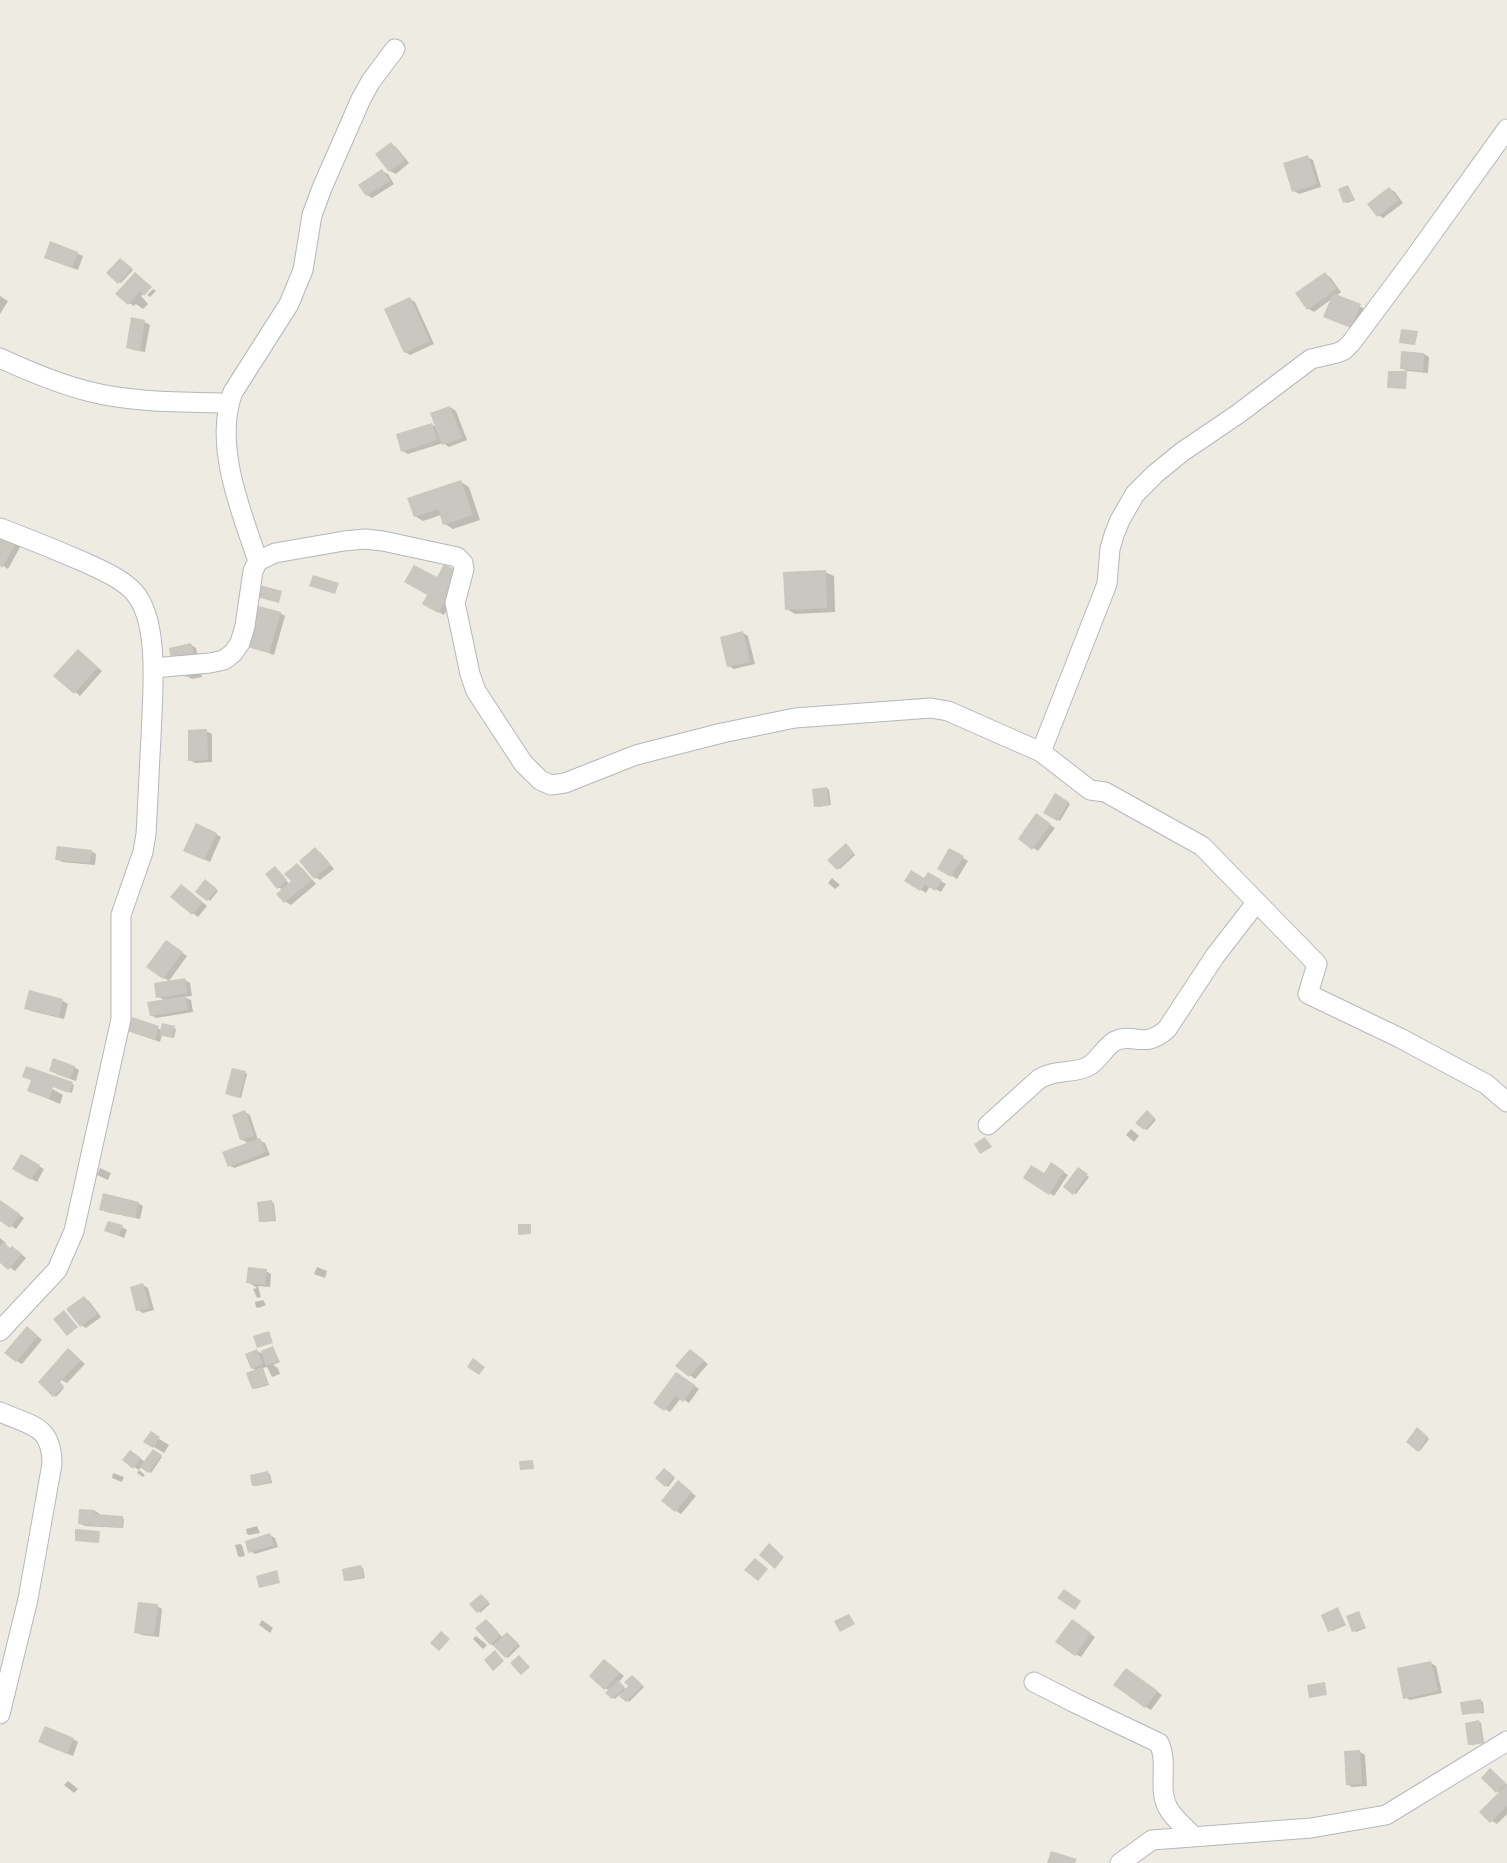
<!DOCTYPE html>
<style>
body{margin:0}
canvas{display:block;background:#edebe2}
</style>
<canvas width="1507" height="1863"></canvas>
<script>
const c = document.querySelector('canvas').getContext('2d');
c.lineJoin = 'round';
function paint(path, color) { c.fillStyle = color; c.fill(path, 'evenodd'); }
function stroke(path, color, width, dash) { c.strokeStyle = color; c.lineWidth = width; c.lineCap = dash ? 'butt' : 'round'; c.setLineDash(dash || []); c.stroke(path); }
paint(new Path2D(`
 M391,144L396,147L409,163L396,174L390,171Z
 M1307,157L1313,160L1321,187L1299,194L1294,191Z
 M382,171L388,174L394,184L372,198L367,195Z
 M1348,186L1355,200L1347,203L1345,202Z
 M1390,189L1395,192L1403,203L1383,218L1378,215Z
 M51,243L83,256L78,270L51,260Z
 M123,261L133,270L121,283L119,282Z
 M1325,274L1330,277L1341,292L1336,296L1365,309L1357,330L1331,319L1333,298L1314,312L1309,309Z
 M135,275L150,286L141,296L148,304L143,309L136,304L134,306L129,303Z
 M153,289L156,291L150,297L147,295Z
 M0,296L8,301L0,314Z
 M410,299L415,302L434,344L410,355L405,352Z
 M145,322L150,325L145,352L133,350L128,347Z
 M1424,354L1429,357L1428,373L1407,371L1401,368Z
 M450,407L456,411L467,440L449,447L443,443L408,454L403,451L431,424L438,428Z
 M461,482L469,487L480,520L453,529L445,524L441,515L423,521L415,516Z
 M0,538L24,540L8,569L0,564Z
 M825,572L834,576L835,612L795,614L787,609Z
 M465,577L444,615L425,604Z
 M280,613L285,616L274,655L245,645Z
 M743,633L748,636L755,664L734,669L729,666Z
 M191,645L196,648L202,677L192,679L186,676Z
 M83,654L102,671L80,696L56,676Z
 M206,731L212,734V762L195,763L190,760Z
 M827,788L829,790L831,805L818,807L816,806Z
 M1056,795L1070,804L1060,821L1046,812Z
 M1041,819L1055,828L1038,851L1020,839Z
 M216,834L221,837L210,862L190,853Z
 M848,846L855,855L840,869L838,868Z
 M316,850L321,853L334,869L320,880L315,877Z
 M950,850L968,861L957,879L939,868Z
 M91,851L96,854L95,865L62,862L57,859Z
 M297,865L302,868L316,884L291,905L286,902L283,890L278,887L277,869L290,885Z
 M928,874L946,884L941,892L930,886L926,893L907,881L924,880Z
 M832,878L840,885L835,889L828,883Z
 M205,881L218,891L210,901L197,891Z
 M186,889L207,906L198,917L172,897Z
 M171,945L187,956L169,981L164,978Z
 M185,980L190,983L192,996L184,997L191,1000L193,1012L156,1018L151,1015L165,1001L158,996Z
 M63,1001L68,1004L64,1019L31,1011L26,1008Z
 M128,1019L162,1030L174,1028L176,1029L174,1038L162,1035L160,1042L134,1033Z
 M74,1067L79,1070L76,1081L56,1074Z
 M245,1073L247,1074L241,1098L229,1094Z
 M33,1079L72,1084L74,1085L72,1093L48,1084L47,1086L63,1095L60,1104L29,1091Z
 M245,1112L250,1115L258,1140L265,1143L270,1155L234,1168L229,1165L249,1144L241,1139Z
 M1149,1113L1156,1120L1147,1130L1138,1123Z
 M1131,1129L1139,1136L1134,1142L1126,1135Z
 M21,1156L44,1169L37,1182L14,1169Z
 M1052,1165L1068,1175L1054,1196L1025,1178L1045,1175Z
 M100,1168L111,1173L108,1180L97,1175Z
 M1078,1169L1089,1177L1076,1194L1065,1187Z
 M0,1201L24,1218L16,1229L0,1219Z
 M272,1202L274,1203L276,1221L263,1222L261,1221Z
 M138,1203L143,1206L140,1219L106,1212L101,1209Z
 M122,1227L127,1230L124,1238L106,1231Z
 M0,1238L6,1243L4,1245L11,1249L18,1251L26,1258L15,1271L0,1260Z
 M317,1267L327,1271L325,1278L314,1274Z
 M266,1271L271,1274L270,1287L258,1286L261,1297L257,1298L253,1289L257,1288L248,1282Z
 M143,1285L148,1288L154,1310L143,1313L138,1310Z
 M84,1298L89,1301L101,1317L86,1328L81,1325Z
 M263,1300L266,1305L258,1308L256,1307L255,1302Z
 M32,1331L42,1340L22,1364L17,1361Z
 M273,1348L280,1362L273,1365L278,1368L280,1374L272,1377L267,1367L263,1368L269,1385L255,1389L253,1388L257,1371L252,1368L257,1351L261,1353Z
 M69,1350L85,1364L67,1383L55,1377L64,1388L56,1397L41,1382L49,1373L56,1377L57,1376L50,1370Z
 M696,1354L708,1364L695,1379L678,1366Z
 M682,1377L699,1389L689,1403L681,1398L670,1412L665,1409Z
 M1419,1430L1429,1439L1420,1451L1419,1450Z
 M151,1434L169,1445L164,1453L146,1442Z
 M153,1451L162,1457L151,1473L142,1466L139,1470L145,1475L143,1477L137,1473L139,1470L134,1467L136,1455L145,1462Z
 M665,1470L675,1478L668,1487L658,1478Z
 M113,1473L124,1477L122,1482L112,1478Z
 M268,1473L270,1474L272,1483L255,1486L253,1485Z
 M683,1486L696,1496L681,1514L676,1511Z
 M95,1511L100,1514V1516L122,1518L124,1519L123,1528L85,1526L79,1523Z
 M257,1526L260,1533L249,1535L247,1534L246,1529Z
 M270,1535L275,1538L278,1547L255,1554L250,1551Z
 M240,1544L242,1545L245,1556L240,1557L238,1556L235,1545Z
 M361,1567L363,1568L365,1578L348,1581L346,1580Z
 M483,1597L490,1604L480,1613L479,1611Z
 M157,1606L162,1609L159,1637L142,1635L136,1632Z
 M1338,1609L1346,1625L1332,1631L1330,1630Z
 M1359,1613L1366,1628L1356,1632L1354,1631Z
 M262,1620L273,1628L270,1633L259,1625Z
 M486,1621L491,1624L503,1638L509,1635L520,1646L508,1658L491,1644Z
 M1077,1624L1095,1637L1081,1657L1075,1654Z
 M476,1636L487,1645L483,1649L473,1639Z
 M1431,1663L1436,1666L1442,1693L1410,1700L1405,1697Z
 M610,1664L624,1676L618,1683L627,1690L634,1678L644,1687L629,1702L620,1694L615,1699L608,1693L610,1691L605,1688Z
 M1131,1673L1162,1695L1151,1710L1146,1707Z
 M1481,1701L1483,1702L1484,1713L1463,1714Z
 M1479,1722L1481,1723L1484,1743L1472,1745L1470,1744Z
 M73,1739L78,1742L73,1756L45,1745Z
 M1360,1752L1365,1755L1367,1786L1352,1787L1347,1784Z
 M1493,1772L1507,1785V1814L1497,1824L1492,1821L1500,1793L1497,1791Z
 M68,1781L78,1789L74,1793L64,1785Z`), '#0003');
paint(new Path2D(`
 M391,142L405,160L389,172L375,154Z
 M1308,155L1317,184L1292,192L1283,163Z
 M382,169L390,181L366,196L358,185Z
 M1348,185L1354,199L1343,203L1338,189Z
 M1389,187L1399,200L1377,217L1367,204Z
 M50,241L78,252L72,268L44,258Z
 M120,258L132,268L118,284L106,273Z
 M135,272L152,287L144,296L140,291L128,305L115,294Z
 M1325,272L1337,289L1307,310L1295,293Z
 M1333,293L1361,304L1351,328L1323,317Z
 M410,297L430,341L404,353L384,309Z
 M131,317L145,320L140,351L126,348Z
 M1401,329L1418,331L1415,345L1399,343Z
 M1401,351L1424,353L1423,371L1400,369Z
 M1388,371H1407L1406,389L1387,388Z
 M450,406L462,438L442,445L430,413Z
 M432,423L437,440L401,452L396,434Z
 M461,480L473,515L443,525L438,509L414,517L407,498Z
 M0,535L20,536L2,568L0,566Z
 M444,564L461,573L438,613L422,604L427,595L404,582L414,565L437,577Z
 M826,570L827,608L785,610L783,572Z
 M313,575L339,583L335,594L309,586Z
 M256,584L282,591L279,603L253,596Z
 M255,605L281,612L269,653L243,646Z
 M743,631L750,662L727,667L720,637Z
 M191,643L198,674L185,677L182,664L172,666L169,648Z
 M78,649L98,667L74,694L53,676Z
 M207,729L208,760L188,761V730Z
 M827,787L829,805L814,807L812,789Z
 M1055,793L1069,802L1057,821L1043,813Z
 M1036,813L1051,824L1032,850L1018,839Z
 M196,823L217,833L204,860L183,851Z
 M846,843L854,853L837,870L827,860Z
 M57,846L92,850L90,863L55,860Z
 M315,847L330,865L314,879L299,861Z
 M949,848L964,856L951,877L937,869Z
 M297,863L312,880L284,903L276,894L291,881L284,874Z
 M275,866L287,880L277,889L265,874Z
 M911,870L924,878L928,872L942,880L935,891L925,884L920,891L904,881Z
 M205,879L217,889L207,901L195,892Z
 M181,884L203,902L192,915L170,897Z
 M166,940L183,952L163,979L146,967Z
 M185,978L187,993L156,998L154,983Z
 M29,990L63,999L59,1017L24,1009Z
 M186,996L188,1010L150,1016L147,1002Z
 M132,1017L159,1026L155,1040L127,1031Z
 M162,1023L175,1026L172,1038L159,1035Z
 M53,1058L75,1066L70,1079L49,1071Z
 M26,1066L73,1082L69,1093L53,1087L49,1099L27,1091L31,1080L22,1077Z
 M232,1068L246,1071L239,1098L225,1094Z
 M245,1110L254,1136L240,1140L232,1115Z
 M1147,1110L1155,1118L1144,1130L1135,1123Z
 M985,1137L992,1147L980,1154L974,1144Z
 M260,1138L266,1152L228,1167L222,1152Z
 M21,1154L40,1165L31,1180L12,1169Z
 M1051,1162L1064,1171L1049,1195L1023,1178L1031,1165L1044,1173Z
 M1078,1167L1088,1174L1073,1195L1063,1187Z
 M103,1193L139,1202L135,1218L99,1210Z
 M0,1200L20,1214L10,1228L0,1221Z
 M272,1200L275,1220L259,1222L257,1202Z
 M108,1221L123,1225L119,1236L104,1231Z
 M518,1224H531V1234L518,1235Z
 M3,1242L10,1248L12,1246L22,1254L8,1270L0,1263V1246Z
 M248,1267L267,1269L265,1285L246,1283Z
 M143,1283L150,1308L136,1311L130,1287Z
 M84,1296L97,1314L80,1327L66,1309Z
 M64,1310L78,1327L67,1336L53,1319Z
 M27,1326L38,1336L16,1362L4,1353Z
 M269,1331L273,1343L257,1348L253,1336Z
 M273,1346L279,1361L266,1366L261,1351Z
 M68,1348L81,1360L60,1382L64,1386L53,1397L38,1382Z
 M257,1349L263,1364L251,1369L245,1354Z
 M690,1349L704,1360L689,1377L675,1366Z
 M473,1358L485,1367L479,1375L467,1367Z
 M262,1367L268,1384L252,1389L246,1373Z
 M676,1372L695,1385L683,1402L675,1396L664,1411L653,1403Z
 M1417,1427L1428,1437L1418,1452L1406,1442Z
 M151,1431L160,1437L153,1448L143,1442Z
 M153,1449L162,1455L148,1473L140,1467Z
 M130,1450L141,1458L133,1469L122,1460Z
 M533,1460L534,1469L520,1470L519,1461Z
 M664,1468L674,1476L665,1487L655,1478Z
 M268,1471L270,1482L252,1486L250,1475Z
 M678,1480L692,1492L675,1512L661,1501Z
 M79,1509L95,1510V1514L123,1516L122,1528L78,1524Z
 M75,1529L100,1531L99,1543L75,1541Z
 M270,1533L274,1545L248,1553L245,1541Z
 M769,1543L784,1557L775,1569L759,1555Z
 M755,1558L768,1569L758,1581L744,1570Z
 M361,1565L364,1577L344,1581L342,1569Z
 M277,1570L280,1583L259,1588L256,1576Z
 M1064,1589L1081,1601L1075,1610L1057,1598Z
 M481,1594L489,1602L477,1613L469,1604Z
 M138,1602L158,1604L154,1635L134,1633Z
 M1338,1607L1345,1624L1328,1632L1321,1615Z
 M1359,1611L1365,1627L1352,1632L1346,1616Z
 M849,1614L855,1624L840,1632L834,1621Z
 M486,1619L500,1635L490,1645L475,1628Z
 M1072,1619L1091,1633L1075,1656L1055,1642Z
 M441,1631L450,1639L439,1651L430,1643Z
 M507,1632L519,1644L505,1658L493,1645Z
 M495,1650L504,1661L493,1671L484,1660Z
 M519,1655L530,1667L521,1675L510,1663Z
 M604,1659L620,1673L604,1690L589,1676Z
 M1431,1661L1438,1691L1403,1699L1397,1668Z
 M1126,1668L1158,1691L1145,1708L1113,1685Z
 M632,1675L643,1685L626,1702L619,1696L628,1686L624,1682Z
 M618,1680L625,1687L612,1699L605,1693Z
 M1325,1682L1327,1695L1309,1698L1307,1685Z
 M1481,1699L1483,1712L1462,1715L1460,1702Z
 M1479,1720L1483,1743L1468,1745L1465,1723Z
 M45,1726L74,1738L67,1754L38,1742Z
 M1360,1750L1362,1784L1346,1785L1344,1751Z
 M1490,1768L1506,1783L1496,1793L1481,1778Z
 M1507,1784V1806L1490,1823L1479,1812Z
 M1051,1851L1077,1859L1075,1863H1047Z`), '#cac7c1');
const minor = new Path2D(`
 M0,358C28,371 57,383 87,391C133,403 182,402 229,403
 M0,528C29,539 56,550 84,562C101,570 121,578 134,592C161,622 152,699 151,738C149,770 148,802 146,834L143,852L121,915V1019L74,1231L57,1270L0,1331
 M258,561C241,512 213,443 233,392L289,304L303,270L312,215L322,188L361,99L371,81L395,49
 M153,668L210,663L224,660L233,653L240,643L245,626L253,571L258,561L275,553L344,541L365,539L383,541L457,557L463,563L464,569L455,603L457,612L470,674L476,691L523,763L540,780L551,785L565,783L636,755L722,733L795,718L931,708L948,711L1041,752L1090,790L1105,792L1202,846L1317,964L1308,994L1400,1038L1486,1084L1507,1102
 M1041,752L1107,584L1110,549L1114,535L1120,520L1135,494L1155,474L1182,452L1238,414L1311,359L1337,353L1344,350L1351,343L1410,264L1507,129
 M988,1125L1039,1079C1056,1069 1071,1074 1087,1067C1098,1062 1104,1047 1115,1041C1133,1032 1144,1050 1167,1029L1215,956L1256,903
 M0,1412C31,1426 52,1425 52,1464L28,1599L0,1714
 M1034,1682L1075,1703L1159,1743C1169,1764 1157,1788 1168,1808C1173,1818 1186,1828 1194,1837
 M1120,1863L1152,1840L1311,1828L1386,1815L1507,1741`);
stroke(minor, '#b4b8bc', 21);
stroke(minor, '#fff', 19);
</script>
